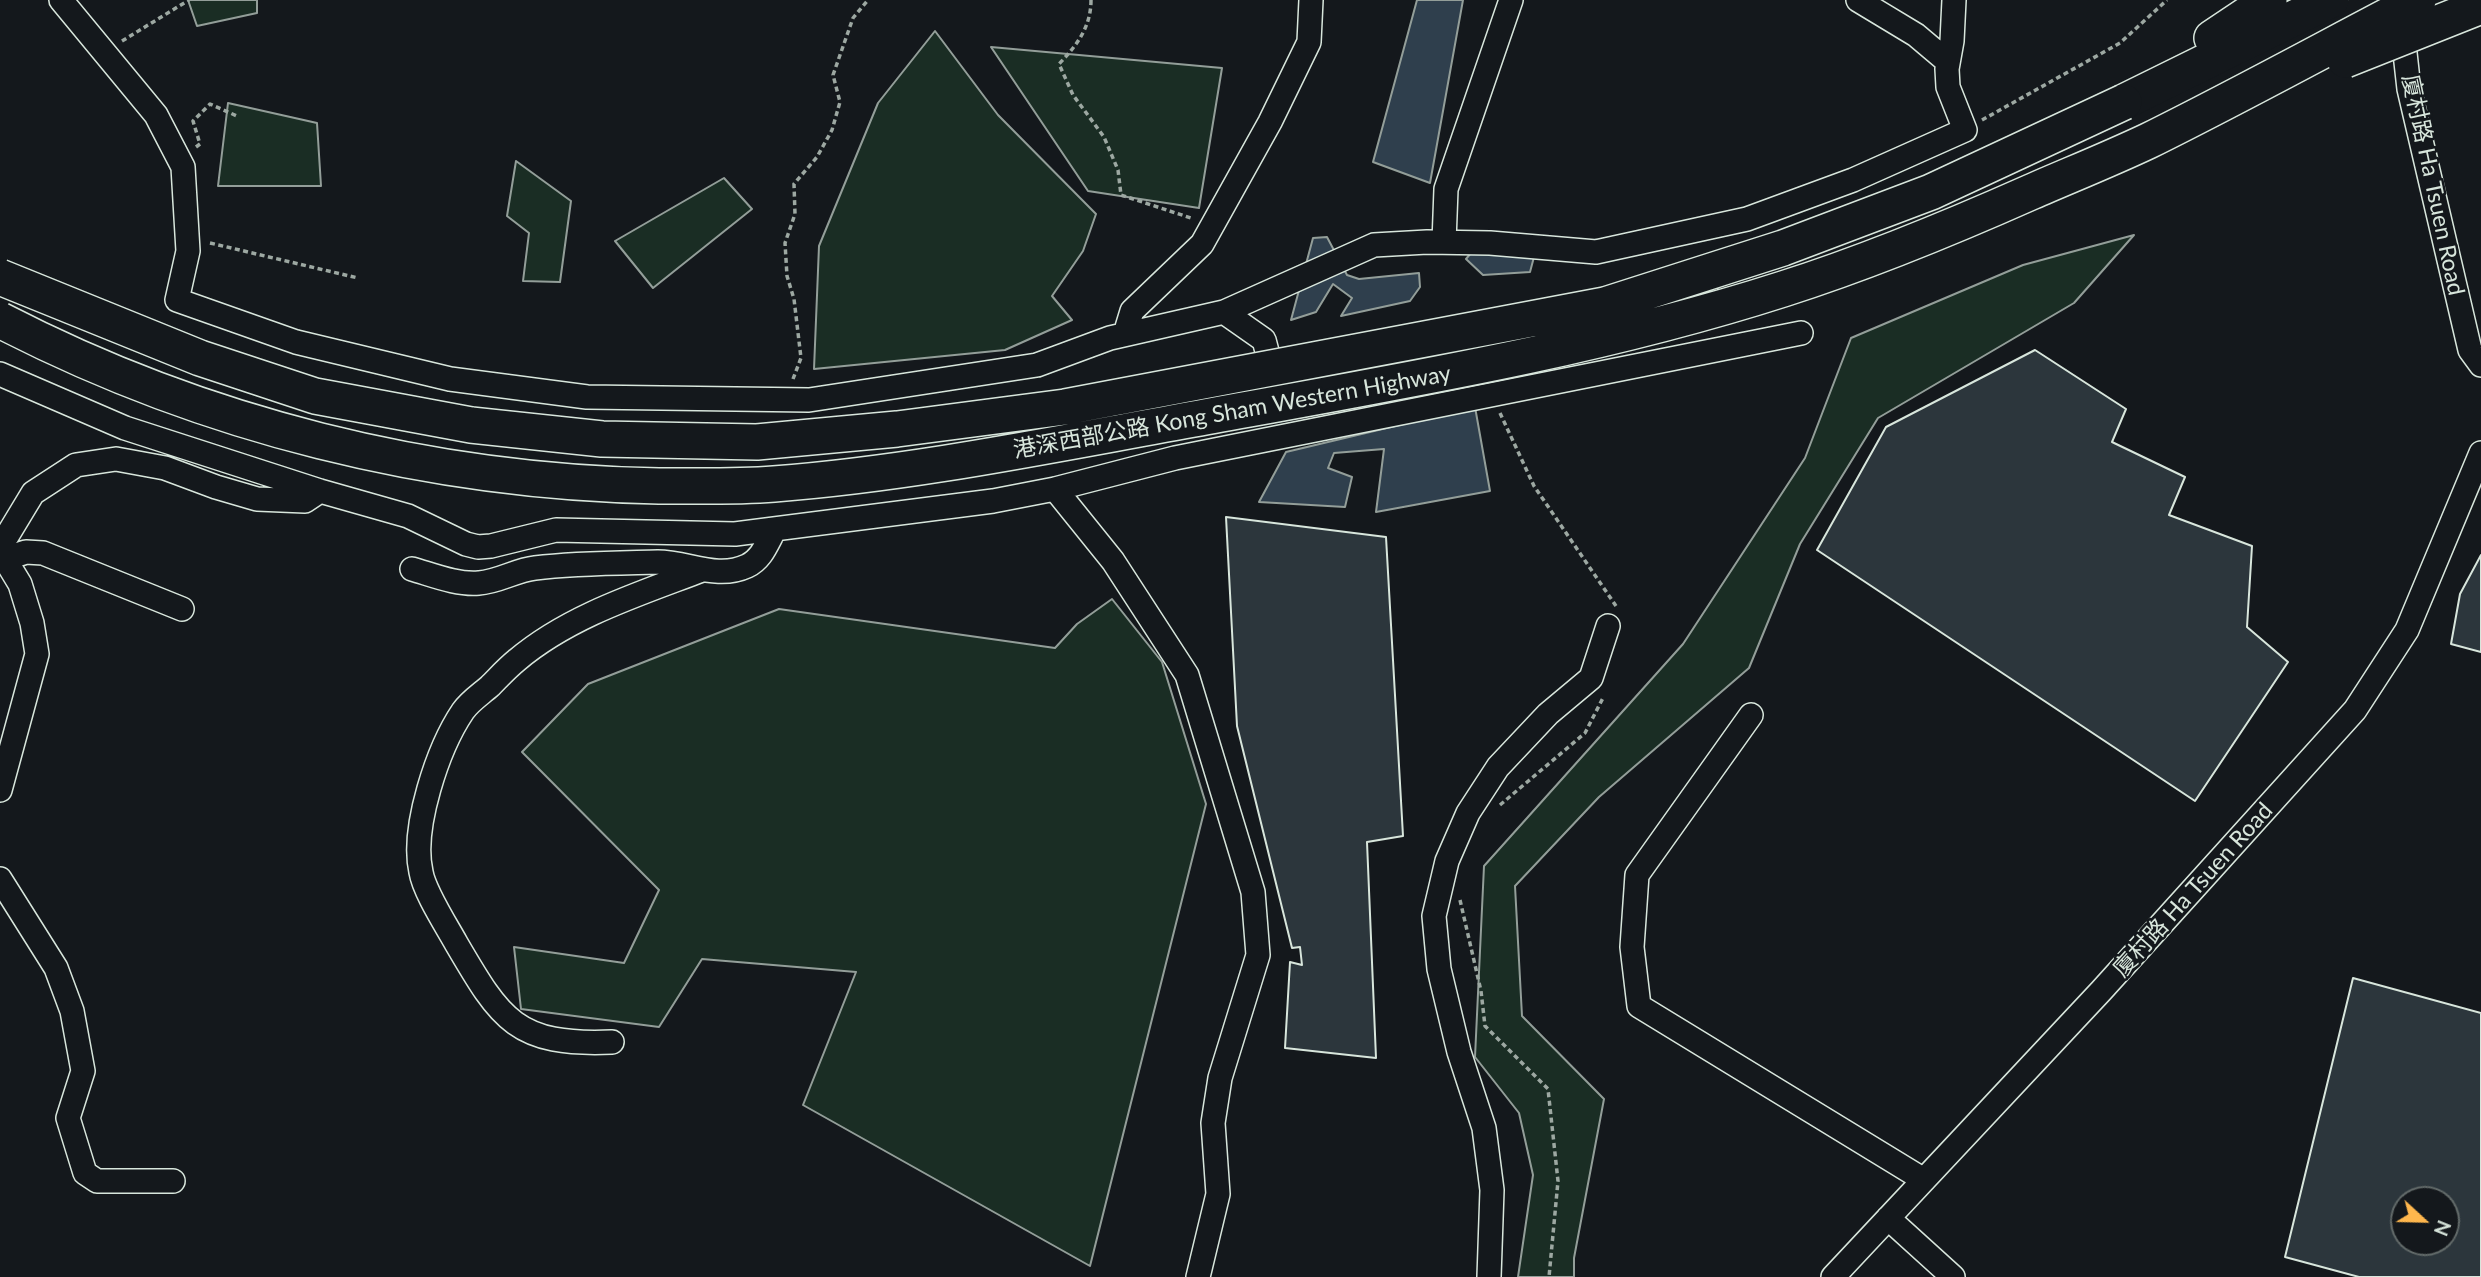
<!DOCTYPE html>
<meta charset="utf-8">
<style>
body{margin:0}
#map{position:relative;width:2481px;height:1277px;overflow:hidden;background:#14181c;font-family:Lato,sans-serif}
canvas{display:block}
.north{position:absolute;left:2390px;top:1186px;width:70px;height:70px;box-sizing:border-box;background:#14181c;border:2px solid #626a69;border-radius:50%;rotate:112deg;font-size:19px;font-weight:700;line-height:28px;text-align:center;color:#d8e6dc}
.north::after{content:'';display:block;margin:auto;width:24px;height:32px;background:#ffb74d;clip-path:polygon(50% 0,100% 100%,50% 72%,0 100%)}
</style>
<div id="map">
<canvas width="2481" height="1277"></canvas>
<div class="north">N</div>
</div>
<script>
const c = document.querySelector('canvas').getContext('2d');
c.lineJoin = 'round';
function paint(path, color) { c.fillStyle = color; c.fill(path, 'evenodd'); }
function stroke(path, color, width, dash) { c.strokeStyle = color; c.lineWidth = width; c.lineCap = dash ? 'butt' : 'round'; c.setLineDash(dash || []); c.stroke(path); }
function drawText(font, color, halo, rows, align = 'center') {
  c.font = font + ' Lato,"Noto Sans SC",sans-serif'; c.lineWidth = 5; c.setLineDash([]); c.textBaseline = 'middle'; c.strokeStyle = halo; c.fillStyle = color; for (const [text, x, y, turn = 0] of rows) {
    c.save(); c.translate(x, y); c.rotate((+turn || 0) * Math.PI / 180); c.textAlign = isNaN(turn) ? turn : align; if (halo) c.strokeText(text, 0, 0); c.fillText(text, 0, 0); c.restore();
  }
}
const green = new Path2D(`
 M188,0H257V13L197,26Z
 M935,31L998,115L1096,214L1083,251L1052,296L1072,320L1005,350L814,369L819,246L878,103Z
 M991,47L1222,68L1199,208L1088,191Z
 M228,103L317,123L321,186H218Z
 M516,161L571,201L560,282L523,281L529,233L507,216Z
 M724,178L752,209L653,288L615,241Z
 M2134,235L2074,303L1878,418L1800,544L1749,668L1599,797L1515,886L1522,1016L1604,1099L1574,1258V1277H1518L1533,1175L1519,1113L1475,1057L1484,866L1683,644L1805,458L1851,338L2023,265Z
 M1112,599L1162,662L1206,804L1090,1266L803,1105L856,972L702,959L659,1027L521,1009L514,947L624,963L659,890L522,752L588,684L779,609L1055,648L1077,624Z`);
paint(green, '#1a2d24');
stroke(green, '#939e99', 2);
const water = new Path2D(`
 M1417,0H1463L1430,183L1373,162Z
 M1485,236L1534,257L1530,272L1483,275L1466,259Z
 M1327,237L1347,275L1359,279L1419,273L1420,287L1410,301L1341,316L1352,298L1333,284L1316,312L1291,320L1313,238Z
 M1475,407L1490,491L1376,512L1384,449L1334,453L1328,468L1352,477L1345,507L1259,502L1286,452Z`);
paint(water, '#2f3f4d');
stroke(water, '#939e99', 2);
const building = new Path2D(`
 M2035,350L2126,409L2112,442L2185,477L2169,515L2252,546L2247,627L2288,662L2195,801L1817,550L1886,427Z
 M1226,517L1386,537L1403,836L1367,842L1376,1058L1285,1048L1290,962L1302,965L1300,947L1292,948L1237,726Z
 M2481,555V652L2451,644L2460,594Z
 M2353,978L2481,1013V1277H2359L2285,1257ZM2404,1200H2446V1242H2404Z`);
paint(building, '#2c363c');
stroke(building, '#d8e6dc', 2);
const minor = new Path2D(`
 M61,0L156,115L183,167L188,251L177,300L296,342L450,379L587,397L809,400L1037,365L1110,338L1224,312L1374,245L1427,242L1490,243L1596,252L1747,219L1853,180L1965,130L1948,87L1947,69L1952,41L1954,0
 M1858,0L1916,35L1948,62
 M2402,26L2409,89L2470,350L2481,365
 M1444,242L1446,189L1511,0
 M1730,288L1905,226L2032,173L2176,97L2375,0
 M1224,312L1264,340L1275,382
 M1125,334L1132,311L1202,244L1270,122L1309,42L1311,0
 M0,374L125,428L320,491L408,516L466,544L478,547L491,546L556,530L735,534L993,501L1055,489L1175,458L1801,333
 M1055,489L1113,561L1187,675L1253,892L1258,955L1220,1078L1213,1123L1218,1194L1198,1277
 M0,540L7,536L33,493L76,465L116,459L165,468L216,487L257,499L305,501L320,491
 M0,551L20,584L32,623L37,654L0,790
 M4,559L26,552L43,553L182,609
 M412,569C433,575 457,585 479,583C498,582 516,570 535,568C575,563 617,563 658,562C688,562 717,580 747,566C762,559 767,543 775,529
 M1751,715L1637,875L1632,947L1639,1006L1924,1180
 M0,879L56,968L72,1011L83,1071L68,1118L85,1173L97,1181H173
 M612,1042C516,1046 501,1020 456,943C446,925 424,891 421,872C411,828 438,748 463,711C470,701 481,694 490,686C499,677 507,668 517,660C569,616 639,594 702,570
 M1888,1218L1953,1277
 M1489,1277L1492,1190L1484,1128L1459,1052L1439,969L1434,916L1447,861L1468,813L1498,767L1548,714L1591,678L1608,626
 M1833,1277L2101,991L2355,710L2407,630L2481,453`);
const highway = new Path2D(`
 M2212,38L2269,0
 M2124,102L2331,0`);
stroke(minor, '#d8e6dc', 26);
stroke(highway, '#d8e6dc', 38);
stroke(new Path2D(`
 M1091,0C1091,27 1077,45 1059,64L1073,95L1104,137L1118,170L1121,195L1191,218
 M122,41L189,0
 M1982,120L2120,43L2167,0
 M196,147L200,144L193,121L210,104L237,116
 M210,243L358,278
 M793,379L801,358L794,299L787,276L785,243L795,214L794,184L817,157L832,130L840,102L833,75L853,18L868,0
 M1500,413L1534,486L1616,606
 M1500,805L1585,733L1604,696
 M1460,900L1481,991L1485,1026L1548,1089L1558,1181L1549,1277`), '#9da8a2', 3.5, [5, 3.5]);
stroke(minor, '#14181c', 23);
stroke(highway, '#14181c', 35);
const highwayBridge = new Path2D(`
 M2345,60L2481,6
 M0,277L200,358L315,396L471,425L602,439L757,442L897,429L1065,407L1605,305L1783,248L1931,192L2124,102
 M0,320C203,425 431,482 659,486C697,486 736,487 774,484C917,473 1059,443 1200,418C1396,382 1593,350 1783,289C1868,262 1950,228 2031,192C2070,175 2110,159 2148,141C2239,96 2328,47 2418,0`);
stroke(highwayBridge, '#d8e6dc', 38, []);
stroke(highwayBridge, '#14181c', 35);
drawText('23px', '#d8e6dc', '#14181c', [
 ["廈村路 Ha Tsuen Road",2433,185,78],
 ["港深西部公路 Kong Sham Western Highway",1232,412,-10],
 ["廈村路 Ha Tsuen Road",2193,890,-48]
]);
</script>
